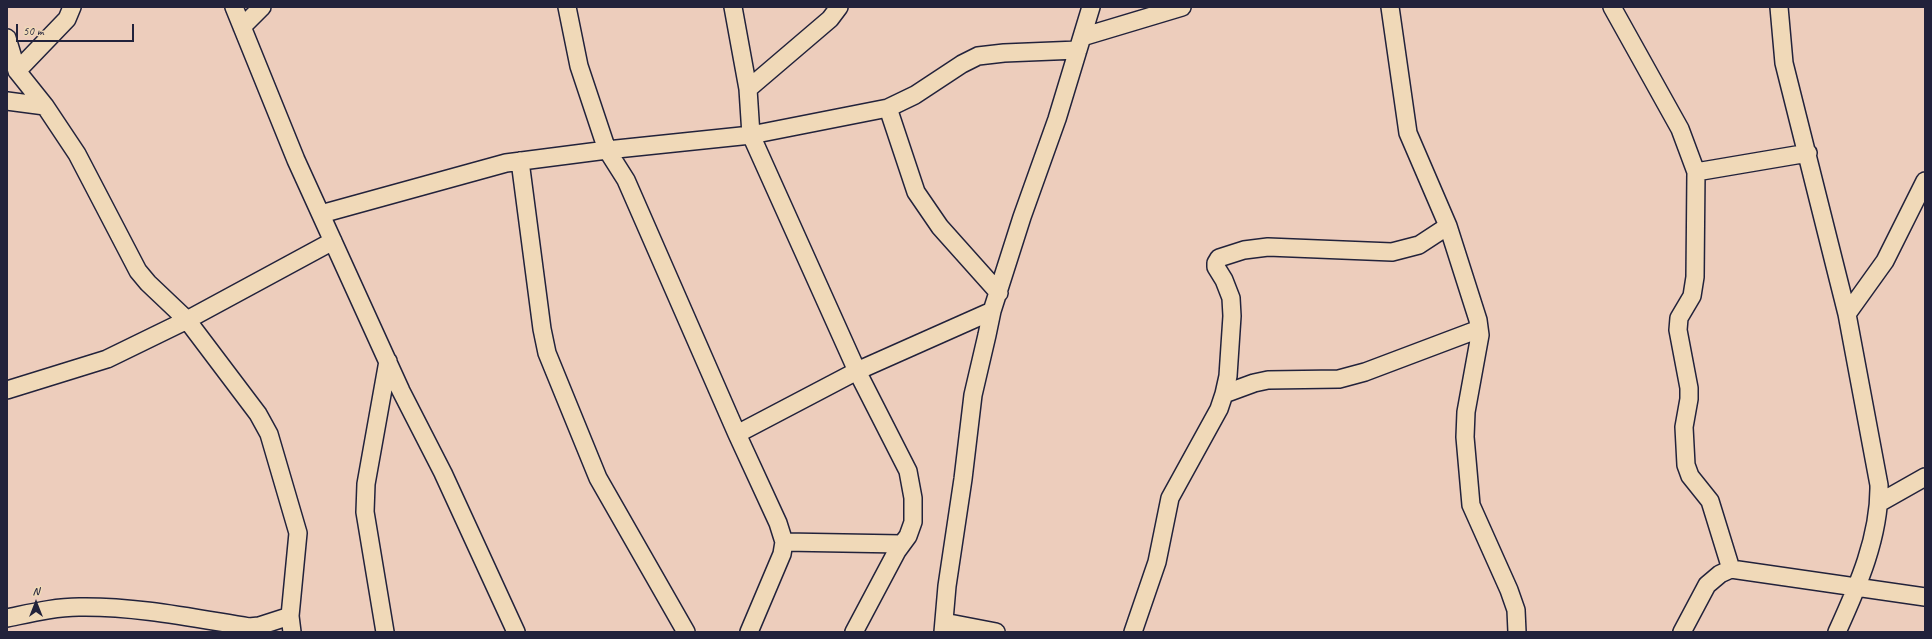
<!DOCTYPE html>
<style>
body{margin:0}
#map{position:relative;width:1932px;height:639px;overflow:hidden;background:#edcdbc;font-family:Caveat,sans-serif}
canvas{display:block}
.frame{position:absolute;inset:0;border:8px solid #22223b;pointer-events:none}
.north{position:absolute;left:16px;top:583px;width:40px;height:40px;-webkit-text-stroke:3px #f0d9b8;paint-order:stroke;rotate:0deg;font-size:11px;font-weight:700;line-height:16px;text-align:center;color:#22223b}
.north::after{content:'';display:block;margin:auto;width:14px;height:18px;background:#22223b;clip-path:polygon(50% 0,100% 100%,50% 72%,0 100%)}
.scale{position:absolute;left:16px;top:24px;width:118px;height:18px;box-sizing:border-box;border:2px solid #22223b;border-top:0;padding-left:5px;font-size:12px;line-height:14px;white-space:nowrap;color:#22223b;-webkit-text-stroke:3px #f0d9b8;paint-order:stroke}
</style>
<div id="map">
<canvas width="1932" height="639"></canvas>
<div class="frame"></div>
<div class="north">N</div>
<div class="scale">50 m</div>
</div>
<script>
const c = document.querySelector('canvas').getContext('2d');
c.lineJoin = 'round';
function stroke(path, color, width, dash) { c.strokeStyle = color; c.lineWidth = width; c.lineCap = dash ? 'butt' : 'round'; c.setLineDash(dash || []); c.stroke(path); }
const street = new Path2D(`
 M234,7L296,160L401,391L443,473L516,632
 M567,7L579,66L607,150L626,180L737,434L778,523L784,542L782,554L749,632
 M733,7L748,89L751,135L857,371L908,471L913,498V522L908,536L897,551L854,632
 M1390,7L1408,133L1448,226L1478,320L1480,335L1466,412L1465,437L1471,505L1509,590L1516,610L1517,632
 M1612,7L1680,129L1696,172L1695,277L1692,296L1679,318L1678,330L1689,388V399L1684,427L1686,465L1690,476L1710,501L1731,569
 M1779,7L1784,63L1847,314L1879,485C1880,536 1858,586 1837,632
 M242,27L262,7
 M1082,37L1182,7
 M7,38L17,71L45,106L77,154L138,271L148,283L187,320L258,414L269,434L298,533L290,616L292,632
 M17,71L67,19L72,7
 M748,89L830,19L839,7
 M7,101L45,106
 M888,108L916,192L940,227L999,293
 M520,161L542,329L547,353L598,478L686,632
 M1696,172L1808,153
 M321,214L506,163L607,150L751,135L888,108L915,95L962,64L978,56L1004,53L1078,50
 M1847,314L1885,261L1925,181
 M7,390L107,359L187,320L333,241
 M1224,394L1254,383L1268,380L1339,379L1365,372L1479,329
 M737,434L857,371L992,311
 M1879,503L1925,477
 M784,542L902,544
 M7,618C31,613 55,607 79,607C136,606 193,618 249,627L259,626L290,616
 M944,622L996,632
 M385,632L365,512L366,484L388,361
 M943,632L947,586L963,479L973,395L987,335L992,311L1022,217L1057,119L1091,7
 M1133,632L1157,562L1170,498L1219,409L1224,394L1228,376L1232,316L1231,298L1224,280L1216,267V263L1219,258L1244,250L1268,247L1392,252L1419,245L1448,226
 M1682,632L1707,585L1720,574L1731,569L1925,597`);
stroke(street, '#22223b', 20);
stroke(street, '#f0d9b8', 17);
</script>
